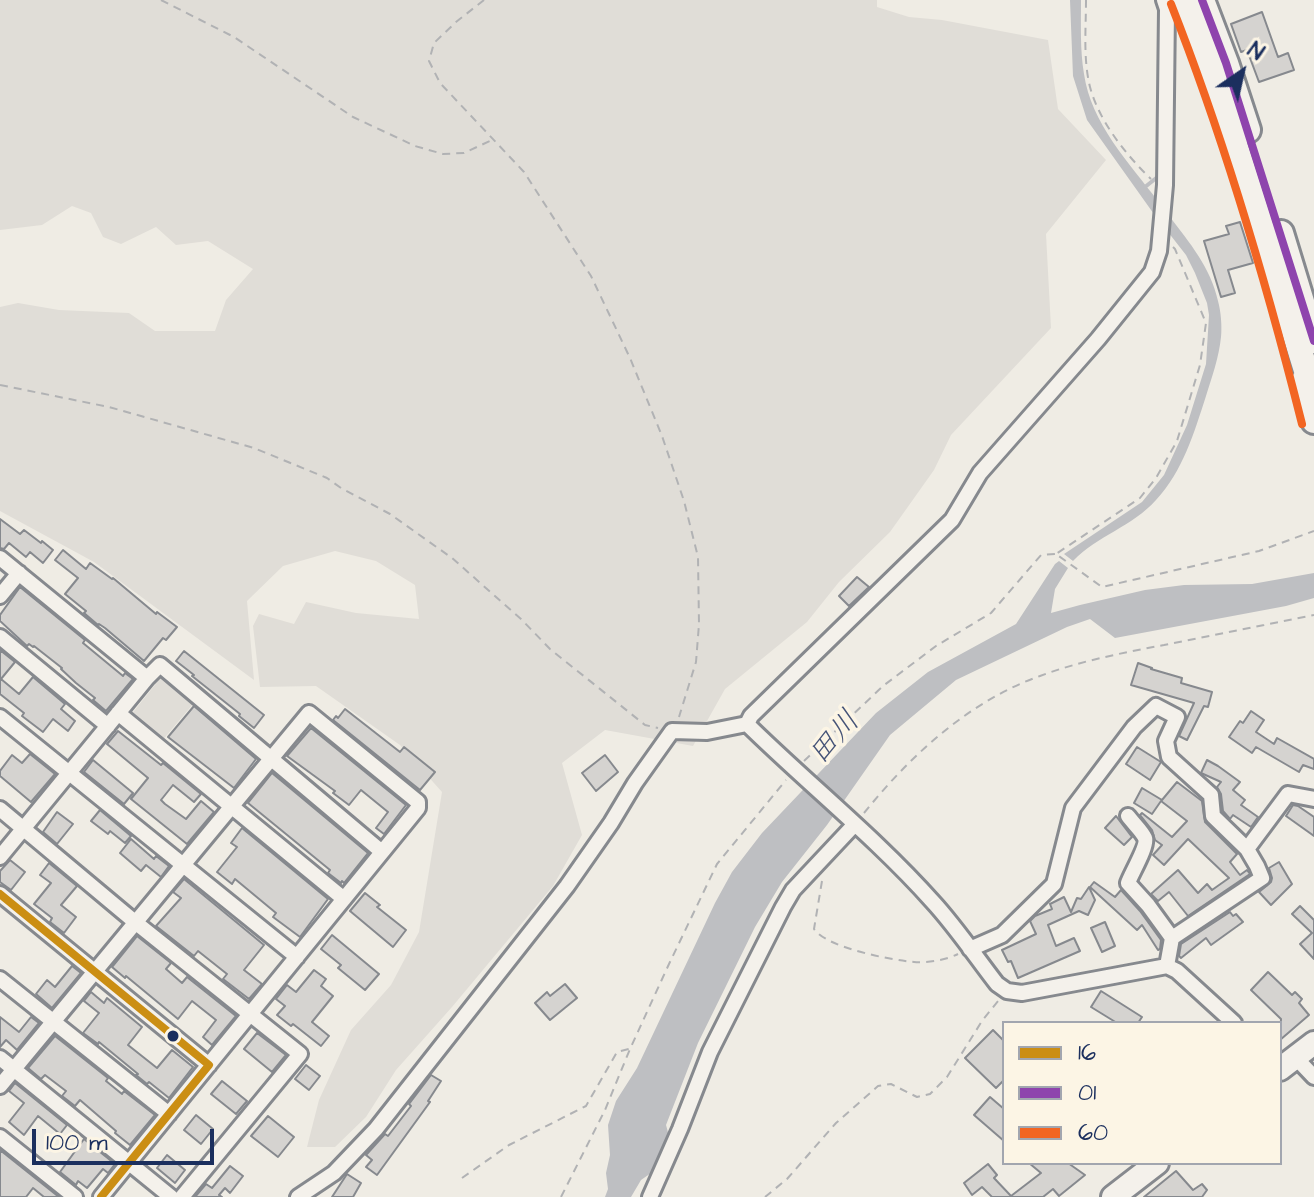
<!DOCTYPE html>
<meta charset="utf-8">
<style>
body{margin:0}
#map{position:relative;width:1314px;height:1197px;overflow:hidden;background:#efece4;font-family:"Architects Daughter",sans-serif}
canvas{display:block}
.legend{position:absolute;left:1002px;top:1021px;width:280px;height:144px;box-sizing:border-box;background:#fcf5e5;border:2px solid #a2a6af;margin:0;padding:10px 14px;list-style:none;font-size:24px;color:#1b2f5e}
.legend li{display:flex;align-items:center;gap:16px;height:40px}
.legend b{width:40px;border:2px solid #a2a6af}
.north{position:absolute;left:1202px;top:32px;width:80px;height:80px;-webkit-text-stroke:6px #fcf5e5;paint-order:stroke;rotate:34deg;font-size:22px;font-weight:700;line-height:32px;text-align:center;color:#1b2f5e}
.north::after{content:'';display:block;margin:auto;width:28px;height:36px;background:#1b2f5e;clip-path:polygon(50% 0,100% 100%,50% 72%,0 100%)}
.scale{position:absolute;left:32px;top:1129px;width:182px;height:36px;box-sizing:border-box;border:4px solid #1b2f5e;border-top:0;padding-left:10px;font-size:24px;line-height:28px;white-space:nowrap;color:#1b2f5e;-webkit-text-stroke:6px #fcf5e5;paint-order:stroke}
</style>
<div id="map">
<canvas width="1314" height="1197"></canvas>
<ul class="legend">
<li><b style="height:10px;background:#cb8e13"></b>16</li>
<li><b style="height:10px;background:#8e44ad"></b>01</li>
<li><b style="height:10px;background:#f26522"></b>60</li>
</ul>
<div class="north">N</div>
<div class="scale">100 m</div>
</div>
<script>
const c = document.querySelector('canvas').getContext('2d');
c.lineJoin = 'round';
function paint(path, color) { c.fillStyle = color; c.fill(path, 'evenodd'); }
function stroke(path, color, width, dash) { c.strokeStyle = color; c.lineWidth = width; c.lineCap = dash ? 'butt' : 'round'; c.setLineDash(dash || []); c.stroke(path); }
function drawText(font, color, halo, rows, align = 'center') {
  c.font = font + ' "Architects Daughter","Klee One",sans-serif'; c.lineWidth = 7; c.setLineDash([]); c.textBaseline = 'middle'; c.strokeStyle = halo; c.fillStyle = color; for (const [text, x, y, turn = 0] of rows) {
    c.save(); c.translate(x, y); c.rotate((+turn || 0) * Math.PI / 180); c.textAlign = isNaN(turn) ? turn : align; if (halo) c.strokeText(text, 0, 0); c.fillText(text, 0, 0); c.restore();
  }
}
paint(new Path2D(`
 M0,0H877V7L909,17L942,20L1048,40L1058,109L1106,160L1046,234L1051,328L951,435L934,470L890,532L839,582L807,622L725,689L693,746L605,730L562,763L582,835L553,886L452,1007L396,1070L366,1117L335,1147H307L319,1100L351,1030L391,985L419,932L442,792L400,745L316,686L260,687L253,626L259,614L294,624L306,602L356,613L419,619L415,585L376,561L335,551L283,566L247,601L254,680L94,562L0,511V307L18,303L59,310L129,313L155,331H215L226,300L253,269L208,241L176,245L156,227L121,244L103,237L91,213L72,206L42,225L0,230Z
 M162,676L194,703L161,742L130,716Z`), '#e0ddd7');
paint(new Path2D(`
 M1070,0H1081C1081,25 1080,50 1084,74C1091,123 1129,163 1158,201L1156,217L1087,120L1073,76Z
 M1170,217C1189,242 1211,268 1218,301C1221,312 1222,326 1221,337C1219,357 1212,377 1206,396C1194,433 1183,471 1156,500C1133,526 1097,536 1073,561L1064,554L1142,502L1164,475L1187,425L1206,364L1209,315L1207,303L1195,273L1186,255L1168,232Z
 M1059,561L1068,568L1055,589L1051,613L1080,605L1145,590L1184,585L1252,584L1314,573V598L1286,606L1115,638L1090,619L1067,627L956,680L890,735L827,825L782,882L755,927L698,1043L666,1125L669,1136L654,1171L641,1180L631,1197H605L608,1189L606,1173L610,1155L608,1125L616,1101L637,1068L715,903L732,872L762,833L876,713L928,672L1016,624L1055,564Z`), '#bebfc2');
stroke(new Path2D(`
 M1145,187L1160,175`), '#bebfc2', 4);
const building = new Path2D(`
 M1262,12L1278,57L1288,53L1294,70L1259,82L1247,50L1241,52L1231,24Z
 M1240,222L1253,263L1228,270L1235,293L1221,297L1204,241L1229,234L1226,226Z
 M0,519L20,534L24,530L41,543L42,541L53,550L43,563L30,552L26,557L9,543L4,549L0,548Z
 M63,550L86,569L90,563L112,579L113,578L156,614L157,612L177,627L166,640L163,638L144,661L105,628L99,624L98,625L84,613L86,611L65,594L78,578L55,560Z
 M857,577L869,587L849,606L839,596Z
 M20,587L85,640L83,643L123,676L125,673L133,679L106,711L93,700L95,698L76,683L61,669L62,668L34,646L33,647L29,644L27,646L0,621V615Z
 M0,650L15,662L1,679L19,694L33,677L65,704L61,709L75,721L68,731L53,719L43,732L22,716L24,713L0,694Z
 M184,651L264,715L254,728L239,716L240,714L192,676L194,675L176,661Z
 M1138,663L1152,668L1151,669L1182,678L1181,683L1212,692L1208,707L1204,706L1187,740L1179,736L1194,703L1131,685Z
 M194,706L256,759L234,788L168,737Z
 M345,709L400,752L404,747L435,772L420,790L333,720L336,716L338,718Z
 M1251,711L1264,720L1256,732L1274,744L1277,738L1314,759V769L1303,765L1299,772L1256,747L1252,753L1229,737L1240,721L1243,723Z
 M311,728L406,805L384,834L376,828L388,812L361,790L349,805L333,793L335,791L287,756Z
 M118,731L161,765L163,763L201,794L194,802L173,785L161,800L165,804L186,819L201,801L214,812L187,844L131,799L148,778L107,744Z
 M1137,747L1161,762L1150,780L1126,764Z
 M30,754L55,774L31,802L0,776V771L12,755L22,763Z
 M605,755L618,772L596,791L582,773Z
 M93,760L133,793L124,804L84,772Z
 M1207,760L1218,766L1240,782L1233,790L1245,800L1241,805L1258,817L1251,827L1233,815L1230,819L1223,811L1221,794L1217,787L1221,782L1201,773Z
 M272,773L368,853L344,883L342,881L341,883L328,873L330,870L248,803Z
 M1177,782L1202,801L1205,822L1237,854L1230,862L1240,875L1247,870L1250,874L1188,916L1169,892L1158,901L1151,894L1178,870L1198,893L1207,884L1212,890L1229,878L1188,839L1164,865L1153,855L1162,845L1155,840L1152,830L1140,815L1142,813L1172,837L1187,821L1161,801L1152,814L1134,803L1142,788L1162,800Z
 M1293,805L1298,806L1314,817V836L1286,816Z
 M100,810L131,836L125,843L110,831L108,834L91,821Z
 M57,812L73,824L57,844L43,832Z
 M1116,816L1132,837L1124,845L1105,828Z
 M242,828L328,899L300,937L273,917L276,913L235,879L232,884L217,872L237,847L231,843Z
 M131,839L154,859L156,856L169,866L161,877L146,865L141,871L120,853Z
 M10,860L25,872L11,890L0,882V871Z
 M1279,862L1292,884L1271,905L1259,892L1271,882L1272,878L1269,868Z
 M49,863L77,886L61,905L76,917L64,933L50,922L52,918L34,904L51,883L40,875Z
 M184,879L264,945L244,970L262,984L249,999L223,979L227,974L198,951L194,956L156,926L181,898L173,892Z
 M1094,882L1115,897L1121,890L1140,911L1161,940L1160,949L1158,950L1142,925L1137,930L1090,887Z
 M1089,887L1095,900L1088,915L1079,911L1048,925L1056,946L1074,938L1080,951L1018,978L1011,961L1008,962L1002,950L1036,934L1030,921L1035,916L1052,909L1050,904L1064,897L1071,912L1077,898L1081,899Z
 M365,893L380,905L377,907L406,930L393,947L350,911Z
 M1300,906L1314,920V959L1300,944L1312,933L1292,914Z
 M1230,912L1233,916L1236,914L1243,922L1211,945L1206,938L1181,958L1179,956L1181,944Z
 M1105,922L1115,946L1102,952L1091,928Z
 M332,935L379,974L365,990L338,968L341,965L321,949Z
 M137,936L171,963L166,969L182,983L187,977L236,1016L212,1045L203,1037L216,1020L192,1001L178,1019L126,976L125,978L112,967Z
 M72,966L81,973L52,1008L36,994L47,980L55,987Z
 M314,970L326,979L321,986L333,996L312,1022L329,1036L321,1046L293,1024L291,1026L277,1015L285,1006L276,999L287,985L296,992Z
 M1268,972L1292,995L1295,992L1302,999L1299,1003L1309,1015L1280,1040L1281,1019L1251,990Z
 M565,984L577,998L550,1020L535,1003L547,992L550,996Z
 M1101,991L1142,1017L1138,1023H1117L1091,1007Z
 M91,992L104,1003L107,998L142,1027L128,1045L157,1068L172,1050L193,1067L169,1098L149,1082L147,1084L136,1075L138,1074L99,1042L98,1044L83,1033L99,1013L84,1001Z
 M0,1017L19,1032L31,1017L39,1023L17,1050L6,1040L0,1047Z
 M993,1030L1004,1041V1080L996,1088L965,1058Z
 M257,1033L286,1055L272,1072L244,1049Z
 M55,1036L108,1078L106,1081L122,1094L124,1091L155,1115L130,1145L115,1133L116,1131L80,1100L75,1106L62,1096L66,1091L45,1075L41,1079L28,1068Z
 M306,1065L320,1076L309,1090L295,1079Z
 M431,1075L441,1081L428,1101L430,1102L377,1175L366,1167L372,1160L366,1155L385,1134L388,1136L411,1106L409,1104Z
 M222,1081L247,1101L236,1114L211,1094Z
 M15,1083L67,1125L60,1134L38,1116L24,1135L9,1122L24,1103L9,1091Z
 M990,1097L1004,1109V1141L974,1115Z
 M196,1115L213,1129L201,1144L184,1130Z
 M268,1116L294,1137L278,1157L251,1136Z
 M84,1139L115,1164L108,1173L103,1169L87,1188L78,1181L76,1185L60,1172Z
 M0,1150L59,1197H44L33,1188L26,1197H0Z
 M167,1155L185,1170L175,1183L157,1168Z
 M1029,1163H1068L1085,1175L1059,1196L1053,1189L1043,1197H992L982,1187L972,1195L964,1183L988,1164L997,1175L994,1178L1011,1196L1041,1173Z
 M230,1166L243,1176L230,1193L225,1188L219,1195L222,1197H195L206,1184L212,1188Z
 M1176,1171L1193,1190L1202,1184L1207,1190L1202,1197H1144Z
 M347,1174L361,1183L353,1197H332Z`);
paint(building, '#d5d3d0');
stroke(building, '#86898e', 2);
const street = new Path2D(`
 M0,558L147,678L0,857
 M0,596L19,573
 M0,637L108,726
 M147,678L160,665L382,852
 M118,713L344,899
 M0,717L297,957
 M747,724L751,716L952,520L980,473L1098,339L1152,272L1159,251L1165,185L1167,9L1164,0
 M0,809L135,922L300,1054L182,1197
 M1128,816C1133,823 1142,831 1145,838C1148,846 1131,874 1128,883L1148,905L1172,938
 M0,894L209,1065
 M970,949L1002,935L1054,884L1073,808L1134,727L1156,706L1177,717L1166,741L1169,757L1211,795L1213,816L1247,849
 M1167,966L1172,938L1262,878L1257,866L1247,849L1288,794L1314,799
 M0,979L169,1114
 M1295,1057L1314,1077
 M0,1058L171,1197
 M0,1086L309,713L418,802V808L101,1197
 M0,1137L75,1197
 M298,1197L334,1173L376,1129L567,886L611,823L635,783L672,731L707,732L747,724C808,784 876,838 933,902C956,927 976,957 997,984L1007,991L1022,993L1167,966L1177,971L1234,1023
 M650,1197L680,1129L710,1052L783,907L793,890L855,824`);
const primary = new Path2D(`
 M1280,1069L1314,1043
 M1113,1197L1157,1163`);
const highway = new Path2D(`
 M1182,0C1235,129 1272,263 1314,396
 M1202,0L1226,63L1248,130
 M1281,233L1314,341
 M1304,380L1314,421`);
stroke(street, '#86898e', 20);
stroke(primary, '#86898e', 28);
stroke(highway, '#86898e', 30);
stroke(new Path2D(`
 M161,0L234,37L353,117L415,146L443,154L464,153L492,140
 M484,0L456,22L434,43L429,61L440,83L524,172L591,276L630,358L662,436L684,501L698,557L699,624L696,662L679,717
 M1086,0C1086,28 1083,59 1090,87C1099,121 1126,155 1151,179
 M1173,247L1175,249L1206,323L1200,365L1177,441L1156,478L1140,498L1056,554L1102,587L1259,551L1314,531
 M0,385L109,407L254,448L327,478L341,488L390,514L452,558L521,619L550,649L645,725L658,728
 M804,761L883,686L936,646L991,613L1041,555L1056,554
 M864,813C910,756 969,701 1040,676C1080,661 1122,653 1164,645C1214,635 1264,625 1314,615
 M822,881L814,929C827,948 891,960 914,962C927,963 946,960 958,954
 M462,1178L509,1145L586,1106L617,1052L629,1049
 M561,1197L605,1110L630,1049L669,964L717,864L786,780
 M765,1197L787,1179L836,1123L878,1086L891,1084L917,1097L930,1094L947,1077L982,1021L998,1001`), '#b1b2b4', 2, [8, 6]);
stroke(street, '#f4f1eb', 14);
stroke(primary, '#f4f1eb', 22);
stroke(highway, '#f4f1eb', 24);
stroke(new Path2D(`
 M0,894L209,1065
 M101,1197L209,1065`), '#cb8e13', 8);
stroke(new Path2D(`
 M1202,0L1226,63L1314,341`), '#8e44ad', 8);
stroke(new Path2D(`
 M1171,4C1225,141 1266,281 1302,424`), '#f26522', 8);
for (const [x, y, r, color] of [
 [173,1036,7,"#1b2f5e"]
]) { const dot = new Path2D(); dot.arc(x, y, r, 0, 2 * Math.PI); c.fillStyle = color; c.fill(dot); stroke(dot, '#fcf5e5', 3); }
drawText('italic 30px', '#465478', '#fcf5e5', [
 ["田川",836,739,-49]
]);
</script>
